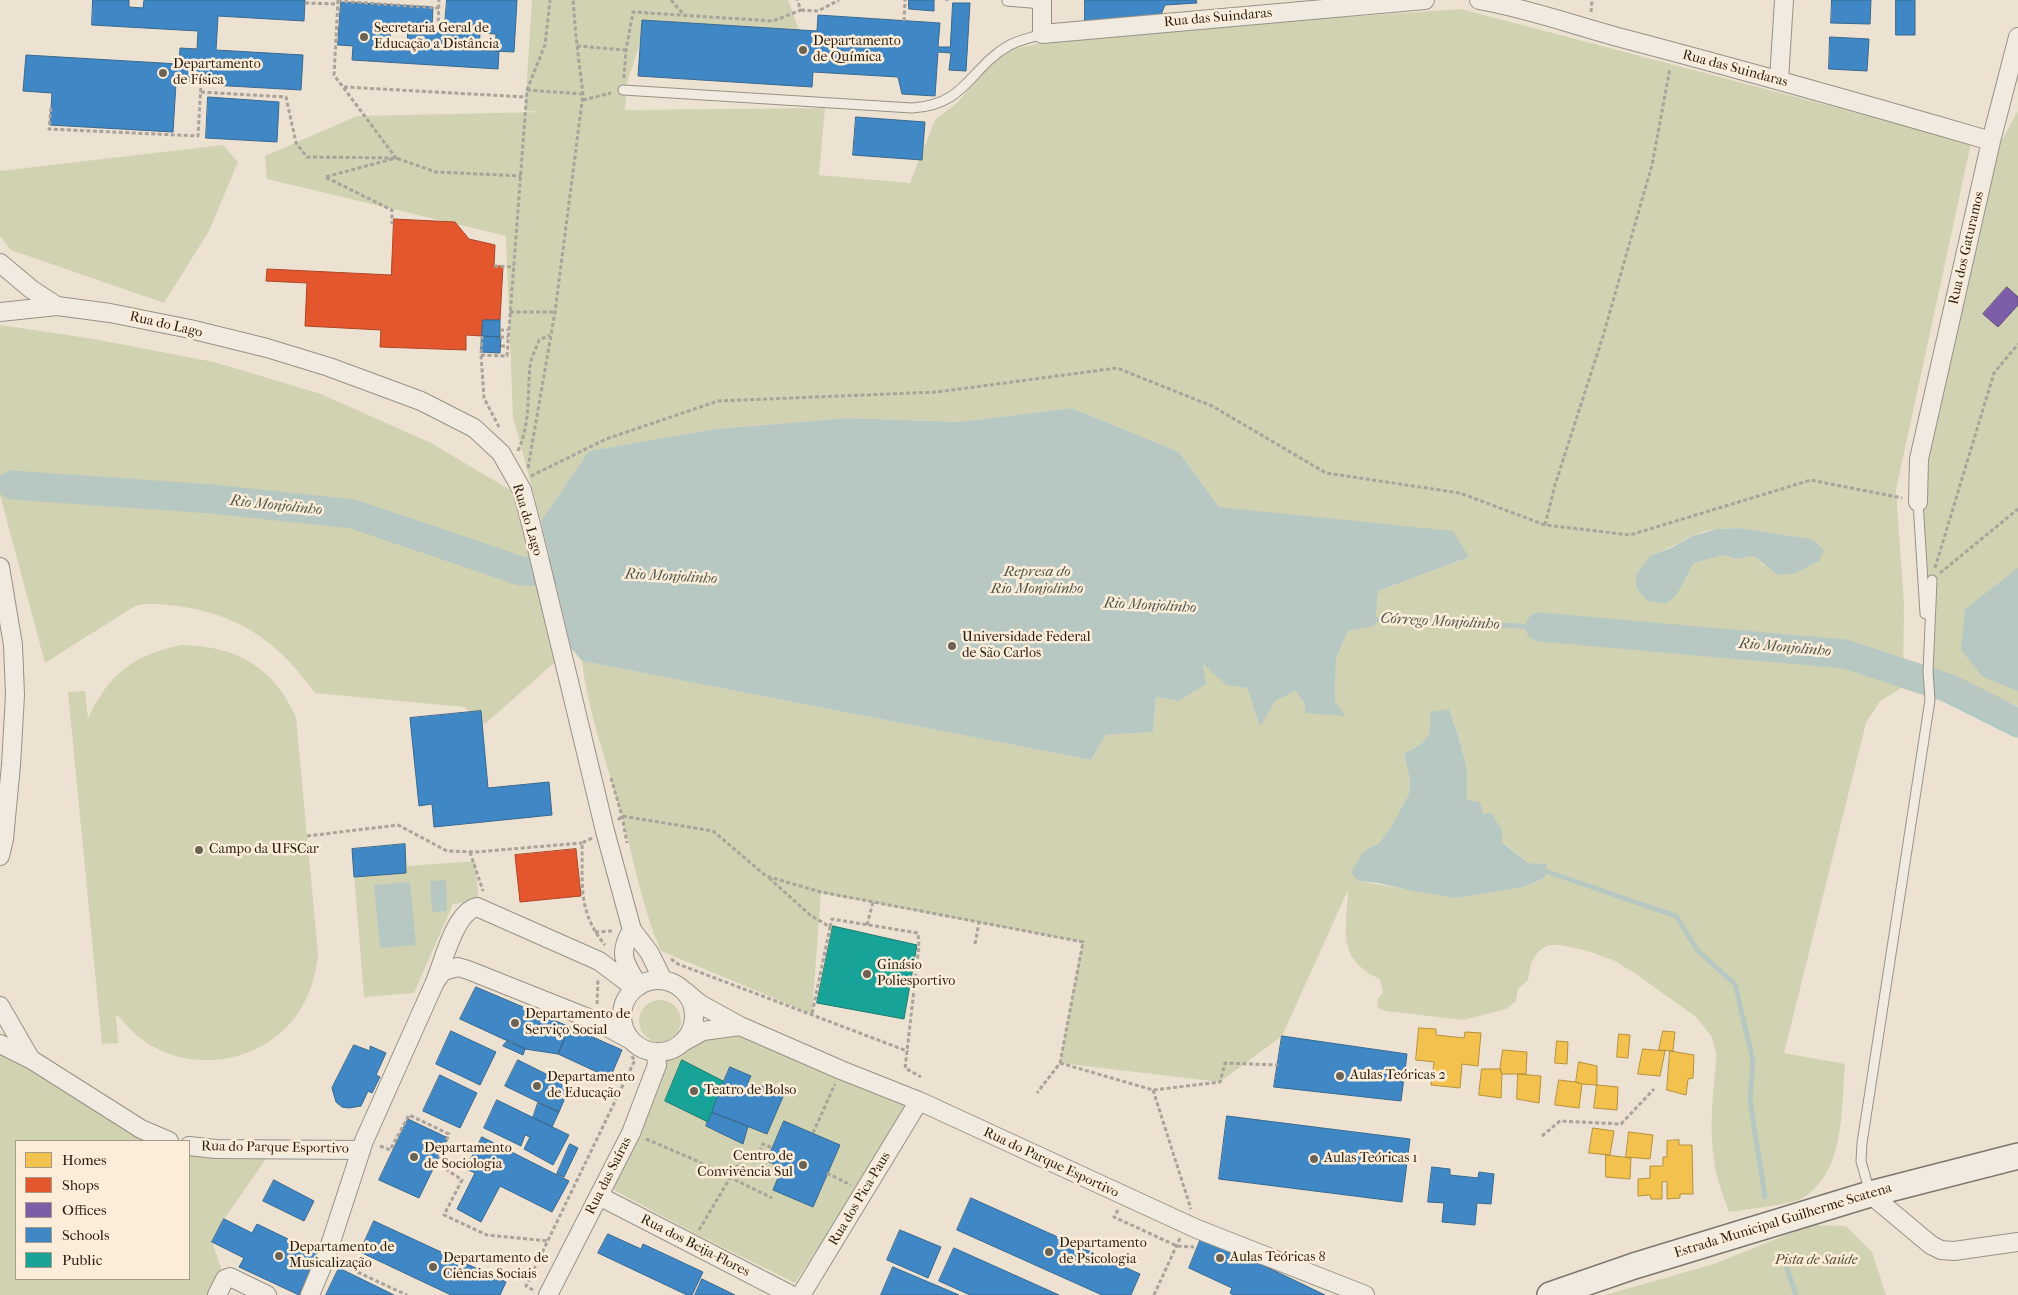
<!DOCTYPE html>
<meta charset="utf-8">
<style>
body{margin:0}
#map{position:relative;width:2018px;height:1295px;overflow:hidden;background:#ede2d1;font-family:"IM FELL French Canon",serif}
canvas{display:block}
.legend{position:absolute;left:15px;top:1140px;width:175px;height:140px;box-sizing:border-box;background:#fbedd9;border:1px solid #a69a89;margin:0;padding:6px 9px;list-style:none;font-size:15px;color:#271e12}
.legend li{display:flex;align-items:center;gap:10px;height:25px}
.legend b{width:25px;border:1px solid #a69a89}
</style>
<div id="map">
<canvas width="2018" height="1295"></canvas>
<ul class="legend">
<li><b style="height:14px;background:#f2c14e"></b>Homes</li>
<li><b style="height:14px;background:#e4572e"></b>Shops</li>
<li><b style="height:14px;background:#7b5ea7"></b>Offices</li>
<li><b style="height:14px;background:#3f88c5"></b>Schools</li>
<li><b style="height:14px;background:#17a398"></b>Public</li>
</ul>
</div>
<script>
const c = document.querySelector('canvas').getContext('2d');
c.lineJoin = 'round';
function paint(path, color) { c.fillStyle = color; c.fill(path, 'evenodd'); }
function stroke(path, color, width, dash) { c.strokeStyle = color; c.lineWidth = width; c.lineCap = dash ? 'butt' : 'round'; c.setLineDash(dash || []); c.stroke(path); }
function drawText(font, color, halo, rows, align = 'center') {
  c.font = font + ' "IM FELL French Canon",serif'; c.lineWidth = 5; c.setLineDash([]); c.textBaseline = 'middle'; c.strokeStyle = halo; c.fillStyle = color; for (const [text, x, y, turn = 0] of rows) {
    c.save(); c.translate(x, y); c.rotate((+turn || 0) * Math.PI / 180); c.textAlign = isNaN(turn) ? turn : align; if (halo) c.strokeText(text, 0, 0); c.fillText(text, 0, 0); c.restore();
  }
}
paint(new Path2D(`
 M532,0H788L799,30L642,20L640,43L627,83L625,110L825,108L819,175L910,183L935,120L958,102L999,52L1074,36L1461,9L1971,143L1896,490L1904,604L1903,687L1880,701L1866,723L1784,1053L1845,1064C1841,1108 1846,1173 1801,1199C1791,1204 1743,1210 1729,1212C1723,1195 1716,1178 1714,1160C1709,1128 1713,1093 1716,1062V1053L1712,1037L1696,1017L1639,976L1615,961L1588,951L1561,945H1548L1538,952L1531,963L1528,980L1518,989L1516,1001L1506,1009L1464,1020L1386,1011L1378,1008L1377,1000L1383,993L1380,979C1335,958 1347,929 1348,890L1282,1036L1220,1082L1060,1063L1082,942L821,893L812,1014L661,951C642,908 634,861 622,816C608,765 588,714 582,661L1091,760L1106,735L1153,732L1156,697L1179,701L1205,684L1203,663L1226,685L1247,688L1260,727L1274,701L1295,691L1304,702L1344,715L1335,701L1336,659L1348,631L1375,626L1378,591L1469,557L1287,515L1219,507L1179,452L1072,408L959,422L848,418L715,429L589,451L541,521L513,417L506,236L267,179L265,156L357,116L545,112L525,111ZM1739,528L1799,537L1764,565L1754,556L1736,559L1724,555L1694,563L1686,578L1651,555C1666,550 1678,543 1691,536C1707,529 1723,528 1739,528ZM1449,709L1459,737L1467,769V800L1483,814L1502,841L1528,863L1547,864L1545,878L1523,887L1456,898L1358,881L1364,851L1378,844L1390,829L1409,794L1410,779L1404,754L1422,743Z
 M2018,111V706L1934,671L1912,494L1997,149Z
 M223,145L238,162L209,231L164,303L11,250L0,236V171Z
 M0,325L94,339L214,362L321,394L431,443L512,491L556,661L485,724L464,707L315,693C279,643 240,614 177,606C167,605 145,602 136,606C127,610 118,617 110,622C88,636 66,649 45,663L0,495Z
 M182,645C237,646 273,667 296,717L318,954C316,972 312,989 303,1005C275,1056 207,1075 156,1048C139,1040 128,1027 116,1014L118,1043L102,1044L68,692L85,691L88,718C109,674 134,654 182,645Z
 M405,844L407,866L475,861L479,901L453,904L414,993L364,997L352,849Z
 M639 1021a21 21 0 1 1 42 0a21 21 0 1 1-42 0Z
 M733,1027L913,1104L795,1283L696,1234L610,1188L659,1067L672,1047L677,1045L684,1038Z
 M0,1044L169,1141H16V1279H189V1146L273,1149L224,1219L212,1242L225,1279L217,1295H0Z
 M1811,1225L1846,1226L1872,1252L1886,1295H1605L1714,1264Z`), '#d1d2b1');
paint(new Path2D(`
 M1072,408L1179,452L1219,507L1453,531L1469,557L1378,591L1375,626L1348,631L1336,659L1335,701L1345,716L1306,713L1304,702L1295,691L1275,701L1260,727L1247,688L1226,685L1203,664L1206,684L1179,701L1156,697L1153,732L1106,735L1091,760L582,661L571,648L541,521L589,451L715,429L848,418L959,422Z
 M1739,528L1799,537L1813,540L1824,550L1819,561L1796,573L1778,575L1754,556L1736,559L1724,555L1694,563L1677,594L1666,604L1647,601L1636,587V575L1651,555L1669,549L1692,536L1717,529Z
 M2018,568V691L1983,677L1961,650L1965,609Z
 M1449,709L1459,738L1467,769V800L1480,802L1483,814L1491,813L1502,830V842L1528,863L1547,864L1545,878L1523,887L1456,898L1413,891L1378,883L1358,881L1351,872L1364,851L1378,844L1390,829L1409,794L1410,779L1404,754L1422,743L1430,733V712Z
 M446,880L447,911L432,912L430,881Z
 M410,882L416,945L380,948L374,885Z`), '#b7c8c2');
const homes = new Path2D(`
 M1419,1028L1436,1029V1035L1464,1038L1465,1032L1481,1033L1478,1066L1462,1064L1460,1088L1431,1085L1434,1062L1416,1060Z
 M1663,1031L1675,1032L1673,1051L1659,1050Z
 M1619,1034L1630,1035L1628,1058L1617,1057Z
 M1557,1041L1568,1042L1567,1064L1555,1063Z
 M1643,1049L1665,1051L1660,1076L1638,1074Z
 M1503,1050L1527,1052L1526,1074H1502L1500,1069Z
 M1670,1051L1694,1055L1693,1078L1688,1079L1686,1095L1667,1090Z
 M1579,1062L1597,1066V1085L1582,1084L1576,1082Z
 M1482,1069H1500L1502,1074L1501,1098L1479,1095Z
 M1518,1074L1541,1076L1539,1103L1517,1099Z
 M1559,1080L1576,1082L1582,1084L1579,1108L1555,1105Z
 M1597,1085L1618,1087L1617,1110L1594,1108Z
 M1593,1128L1614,1131L1610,1155L1589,1153Z
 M1629,1132L1653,1135L1650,1159L1626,1157Z
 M1679,1140V1145H1692L1693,1194H1680V1198L1667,1199V1181L1662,1182V1199H1651L1650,1195L1638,1196V1179L1650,1178V1166H1663V1157H1667V1141Z
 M1606,1155L1631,1158L1630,1179L1606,1177Z`);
paint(homes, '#f2c14e');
stroke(homes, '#b5903c', 1);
const shops = new Path2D(`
 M394,219L455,222L469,239L495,245L494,266H503L500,320H483L482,336L466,335V350L380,347L381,330L305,326L307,283L266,281L267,269L391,275Z
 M576,849L581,896L520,902L515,855Z`);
paint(shops, '#e4572e');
stroke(shops, '#ab4626', 1);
const offices = new Path2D(`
 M2007,287L2018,297V305L1998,327L1983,314Z`);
paint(offices, '#7b5ea7');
stroke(offices, '#624b7a', 1);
const schools = new Path2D(`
 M93,0H129V7L143,8L144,0H305L304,21L218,16L216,50L303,55L301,90L176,83L173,132L50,125L52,93L23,91L26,55L179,64L180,48L197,49L198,31L92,25Z
 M447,0H517L514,52L495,51L496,34L480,33L479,50L443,48Z
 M909,0H934V11L909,9Z
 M1085,0H1196L1197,3L1165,5L1160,17L1085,22Z
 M1832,0H1871L1870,24L1831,23Z
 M1896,0H1915V35H1896Z
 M341,2L433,7L432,28L445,29L443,48L499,51L498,69L352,60L353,46L338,45ZM391,25L408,26L407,46L390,44Z
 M953,3H970L966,71L949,70L951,53L938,52L935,96L902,94L898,77L813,72L812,87L638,76L642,20L817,31L818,15L940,23L938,47H950Z
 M1830,37L1869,39L1867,71L1829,69Z
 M208,97L279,102L277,142L206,138Z
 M856,117L925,122L922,160L853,155Z
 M483,320H500V337L482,336Z
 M482,336L501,337L500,353L481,352Z
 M481,711L488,788L549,782L552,815L434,827L432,804L419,806L410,718Z
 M405,844L406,873L354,877L352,849Z
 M476,987L570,1027L558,1054L525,1049L460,1019Z
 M570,1027L622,1050L610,1078L558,1054Z
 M451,1031L496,1052L480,1085L436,1064Z
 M1282,1036L1407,1054L1401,1101L1274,1087Z
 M508,1040L525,1049L523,1055L503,1046Z
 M354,1045L370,1051V1046L386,1053L376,1075L380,1077L372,1093L368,1091L361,1106L349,1108L342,1107L336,1102L332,1088Z
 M518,1060L570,1086L559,1112L505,1086Z
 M730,1067L751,1076L748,1082L762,1088L764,1082L785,1092L767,1134L711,1112Z
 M440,1075L477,1093L460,1128L423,1111Z
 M497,1100L569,1135L553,1165L524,1149L530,1137L525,1135L521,1146L484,1128Z
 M538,1103L559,1112L552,1127L533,1118Z
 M711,1112L748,1126L743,1144L706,1126Z
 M1227,1116L1410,1139L1402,1202L1219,1179Z
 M408,1119L448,1138L419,1198L379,1180Z
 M784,1121L840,1145L813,1207L773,1190L782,1168L767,1161Z
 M482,1137L569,1181L552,1212L500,1186L481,1222L457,1209L475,1173L466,1169Z
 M570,1144L578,1148L564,1177L557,1174Z
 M1432,1167L1450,1169V1175L1478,1178L1479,1172L1494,1174L1491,1204L1477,1203L1475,1225L1442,1222L1444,1203L1428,1202Z
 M274,1180L314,1201L304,1221L263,1201Z
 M971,1198L1140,1274L1131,1295H1102L957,1230Z
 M224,1219L252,1233L257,1224L319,1254L299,1295L239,1267L244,1258L212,1242Z
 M374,1221L506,1282L500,1295H451L360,1252Z
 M900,1230L941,1247L928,1278L887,1260Z
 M608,1234L641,1249L643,1244L703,1272L692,1295H687L598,1253Z
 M1202,1236L1325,1295H1233L1230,1293L1232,1288L1189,1268Z
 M954,1248L1059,1295H970L939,1281Z
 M893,1267L959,1295H881Z
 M339,1268L394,1295H326Z
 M702,1279L735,1295H695Z`);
paint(schools, '#3f88c5');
stroke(schools, '#38688f', 1);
const public = new Path2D(`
 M833,926L917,945L904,1019L817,1003Z
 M682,1060L723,1081L708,1122L665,1101Z`);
paint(public, '#17a398');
stroke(public, '#1c7b70', 1);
stroke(new Path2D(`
 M1370,619L1540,627
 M1545,871L1676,916L1698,951L1735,984L1753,1060L1750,1100L1765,1197
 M1786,1265L1796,1295`), '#b7c8c2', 5);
stroke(new Path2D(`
 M12,485L212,499L353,514L521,571L592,572
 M1540,627L1845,654L1948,688L2018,723`), '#b7c8c2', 29);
const service = new Path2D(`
 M1007,1L1042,4
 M623,90L912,108C966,105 970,68 1008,46C1018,40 1031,38 1042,34
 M1918,502L1925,614
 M1870,1193L1861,1161L1862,1143L1930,700L1928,672L1932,580`);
const minor = new Path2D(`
 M1042,0V34L1425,0
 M1479,0C1530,9 1579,27 1629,40C1750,72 1871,106 1991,141
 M1779,80L1784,0
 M0,263L31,289L57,306
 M0,312L57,306L110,313L190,329L267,348L329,367L421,401L474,428L501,453L522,490L531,524L605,831L632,930L649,952L663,980
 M1918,502L1919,459L1991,141L2018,37
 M0,567L13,645L15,695L11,765L4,839L0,856
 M632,930C617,954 625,964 639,986
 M436,979C444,960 455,912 477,907L599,961L635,988
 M622 1016a36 36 0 1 1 72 0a36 36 0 1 1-72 0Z
 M686,992L700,1004L740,1026L841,1070L919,1101L1197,1229L1365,1295
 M0,1006L30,1058
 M685,1041L703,1031L740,1026
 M0,1044L32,1060L141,1129L169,1141
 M189,1146L216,1149L360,1150
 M1870,1194L1931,1245L1941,1250L1954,1251L2018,1242
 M599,1196L791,1295
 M217,1295L225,1279L230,1277L267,1295
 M310,1295L326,1257L364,1141L435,982L443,971L458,967L468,970L596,1021L631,1040
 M548,1295L631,1133L657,1065L656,1053
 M801,1295L919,1101`);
const secondary = new Path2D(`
 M1550,1295L1634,1266L1870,1194L2018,1156`);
stroke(service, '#989186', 11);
stroke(minor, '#989186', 20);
stroke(secondary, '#7c766c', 28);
stroke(new Path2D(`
 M338,0L334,75L396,158L325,177L392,210V224
 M671,0L685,16
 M338,1L439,8
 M947,1V0
 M305,3L338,4
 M801,10L818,11L839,0
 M1591,12L1592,0
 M904,21L905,0
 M438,28L439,0
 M577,46L626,50
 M624,78L626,50L633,12L773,21L801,10L797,0
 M344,87L526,97
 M527,90L583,94
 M201,92L286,97L296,143L307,157L396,158L436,172L521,176
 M583,100L611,93
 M51,108L49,129L198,136L201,84
 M494,266L514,267
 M510,312H555
 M500,330H508
 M482,336L481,355L484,398L499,427
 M500,337H508
 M501,346H507
 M481,355L507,356L527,90L545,45L550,0
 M518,451C531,420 527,398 530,366C531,358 536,349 539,340L550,335
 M528,468L555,312L583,94L576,37L573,0
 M531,476L606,439L718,401L937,392L1117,368L1212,406L1326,473L1460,493L1545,525L1630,535L1811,480L1902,498
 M1545,525L1555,485L1603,336L1652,165L1670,68
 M1935,568L1994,373L2018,344
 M1940,573L2018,509
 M611,778L622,816L627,843
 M618,820L622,816L713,831L766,876L821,892L1083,942L1060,1063L1037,1093
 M307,836L398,825L447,851L476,852L582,843
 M592,838L582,843C583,884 577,911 605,945
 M470,852L483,891
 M769,878L810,915L830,927L812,1014
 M867,925L873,902
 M830,927L832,919L918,933L919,946L907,1051
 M595,932L614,931
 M975,944L979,922
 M671,959L678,964L907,1051L905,1068L921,1077
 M597,1004L598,980
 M1060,1063L1153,1090L1220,1082L1225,1063L1278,1065
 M1153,1090L1191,1209
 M813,1133L835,1084
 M1542,1136L1560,1121L1621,1124L1654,1089
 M646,1139L695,1160L772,1198
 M380,1146L390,1150L409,1115L449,1134L437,1163L462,1180L444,1215L487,1235L548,1241
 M827,1173L851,1185
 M1118,1210L1114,1217L1177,1246L1194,1247
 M699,1230L743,1156L754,1162L763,1144L773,1148
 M340,1264L407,1295
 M533,1290L526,1286L635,1060L631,1056
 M1154,1295L1180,1238`), '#a9a39b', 3, [4, 2.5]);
stroke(service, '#f0eae1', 9);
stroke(minor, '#f0eae1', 18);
stroke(secondary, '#f0eae1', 25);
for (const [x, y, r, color] of [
 [364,37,5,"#6c6355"],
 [803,50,5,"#6c6355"],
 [163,73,5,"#6c6355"],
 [952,646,5,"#6c6355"],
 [199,850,5,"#6c6355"],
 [867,974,5,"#6c6355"],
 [515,1023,5,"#6c6355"],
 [1340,1076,5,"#6c6355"],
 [537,1086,5,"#6c6355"],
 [694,1091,5,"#6c6355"],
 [414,1157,5,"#6c6355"],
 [1314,1159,5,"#6c6355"],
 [803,1165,5,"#6c6355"],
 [1049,1252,5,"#6c6355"],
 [279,1256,5,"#6c6355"],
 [1220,1258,5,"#6c6355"],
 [433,1267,5,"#6c6355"]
]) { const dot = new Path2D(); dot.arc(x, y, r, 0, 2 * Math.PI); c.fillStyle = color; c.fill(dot); stroke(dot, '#fbedd9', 2); }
drawText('14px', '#271e12', '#fbedd9', [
 ["Rua das Suindaras",1218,18,-5],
 ["Rua das Suindaras",1735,69,15],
 ["Rua dos Gaturamos",1967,248,-77],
 ["Rua do Lago",166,325,13],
 ["Rua do Lago",527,520,73],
 ["Rua do Parque Esportivo",275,1148,1],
 ["Rua do Parque Esportivo",1051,1163,25],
 ["Rua das Saíras",609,1176,-63],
 ["Rua dos Pica-Paus",860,1199,-59],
 ["Estrada Municipal Guilherme Scatena",1783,1221,-17],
 ["Rua dos Beija-Flores",695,1246,27]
]);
drawText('14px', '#271e12', '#fbedd9', [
 ["Secretaria Geral de",374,29],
 ["Educação a Distância",374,45],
 ["Departamento",813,42],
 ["de Química",813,58],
 ["Departamento",173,65],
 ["de Física",173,81],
 ["Universidade Federal",962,638],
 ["de São Carlos",962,654],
 ["Campo da UFSCar",209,850],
 ["Ginásio",877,966],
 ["Poliesportivo",877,982],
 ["Departamento de",525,1015],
 ["Serviço Social",525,1031],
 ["Aulas Teóricas 2",1350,1076],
 ["Departamento",547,1078],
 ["de Educação",547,1094],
 ["Teatro de Bolso",704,1091],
 ["Departamento",424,1149],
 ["de Sociologia",424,1165],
 ["Centro de",793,1157,"right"],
 ["Convivência Sul",793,1173,"right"],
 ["Aulas Teóricas 1",1324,1159],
 ["Departamento",1059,1244],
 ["de Psicologia",1059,1260],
 ["Departamento de",289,1248],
 ["Musicalização",289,1264],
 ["Aulas Teóricas 8",1230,1258],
 ["Departamento de",443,1259],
 ["Ciências Sociais",443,1275]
], 'left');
drawText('italic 14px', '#53503a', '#fbedd9', [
 ["Pista de Saúde",1816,1261]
]);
drawText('italic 15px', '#51564d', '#fbedd9', [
 ["Rio Monjolinho",276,506,6],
 ["Represa do",1037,572],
 ["Rio Monjolinho",1037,589],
 ["Rio Monjolinho",671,577,3],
 ["Rio Monjolinho",1150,606,3],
 ["Córrego Monjolinho",1440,622,3],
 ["Rio Monjolinho",1785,648,5]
]);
</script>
